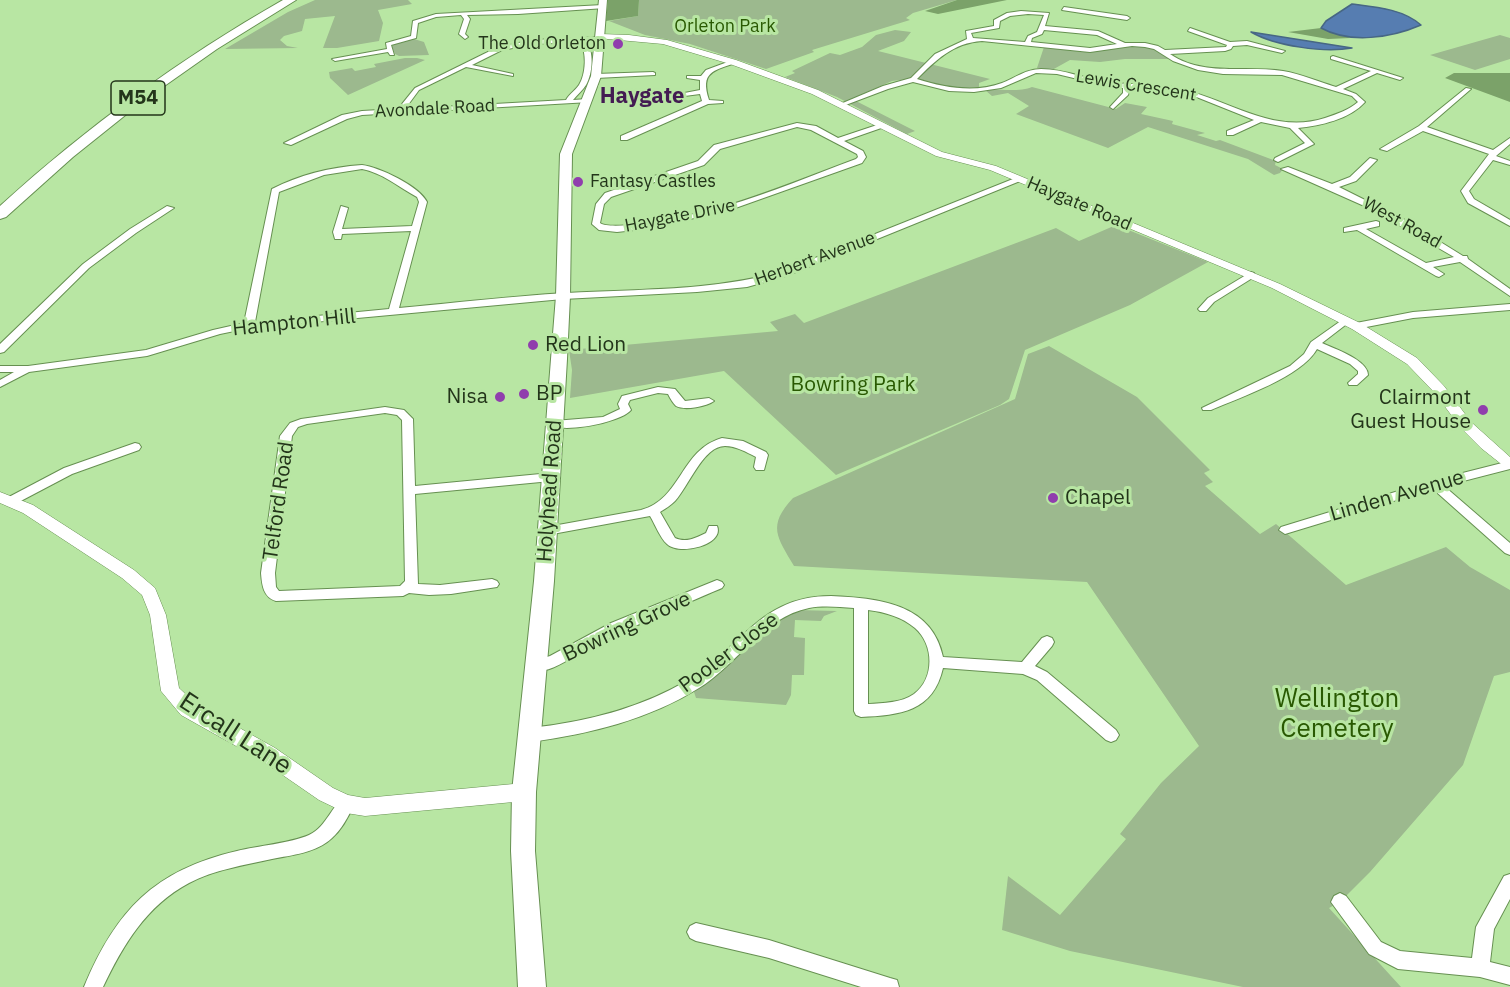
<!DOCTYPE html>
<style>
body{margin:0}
canvas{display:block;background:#b8e6a3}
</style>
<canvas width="1510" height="987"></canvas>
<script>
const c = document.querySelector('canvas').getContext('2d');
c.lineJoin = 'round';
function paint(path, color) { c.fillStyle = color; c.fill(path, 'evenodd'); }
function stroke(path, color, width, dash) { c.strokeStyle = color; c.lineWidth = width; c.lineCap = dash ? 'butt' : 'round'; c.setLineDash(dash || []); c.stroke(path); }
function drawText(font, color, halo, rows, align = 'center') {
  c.font = font + ' "IBM Plex Sans",sans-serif'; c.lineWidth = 6; c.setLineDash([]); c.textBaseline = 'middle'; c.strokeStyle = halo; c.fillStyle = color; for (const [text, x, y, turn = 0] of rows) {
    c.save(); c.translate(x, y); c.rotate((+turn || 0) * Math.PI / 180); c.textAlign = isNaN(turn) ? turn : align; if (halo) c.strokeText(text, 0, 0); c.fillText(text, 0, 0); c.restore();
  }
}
paint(new Path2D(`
 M315,0H408L412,4L378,10L383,23L379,41L337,48H323L335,16L305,19L302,31L284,36L280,40L287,46L298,48L225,49L288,12Z
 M639,0H957L913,13L906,18L910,20L812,50L814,52L766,69L690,44L645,35L609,21L638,16Z
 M895,30L911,32L904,41L878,51L990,79L979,83V87L960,89L909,79L892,81L852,99L915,131L907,134L837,97L785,77L795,73L792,71L830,53L840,55L862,47L876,35Z
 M1500,35L1510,38V59L1475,70L1430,55Z
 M414,39L424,42L429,55L399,56L395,54L391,45Z
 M1131,46L1153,48L1169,59H1125L1100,62L1070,60L1052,70L1037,68L1044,47C1075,50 1101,53 1131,46Z
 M405,58H417L425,60L348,95L330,78L329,72L352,68L355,71L376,67L374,64Z
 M1032,87L1116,109L1125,103L1147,107L1141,114L1173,121L1172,124L1205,133L1197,135L1216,141L1220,140L1276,161L1275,165L1283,169L1280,173L1274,175L1248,159L1148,127L1108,148L1016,114L1029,106L1008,93L992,96L985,90C998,89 1022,92 1032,87Z
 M1116,225L1208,262L1130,305L1025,350L1009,399L1000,405L836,475L724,371L570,398L572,370L569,350L778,331L770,322L795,314L804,323L1056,228L1079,241Z
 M1049,346L1137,397L1210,470L1204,473L1213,482L1205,486L1260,534L1276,524L1346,585L1446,547L1470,567L1510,590V672L1494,676L1463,765L1370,872L1340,902L1329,908L1401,987H1243L1070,951L1002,930L1008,876L1060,915L1126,839L1120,834L1161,783L1199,746L1087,582L794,566C777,537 767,526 793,498L1015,399L1028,354Z
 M796,610L837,611L824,616L821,621L795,620L794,637L805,638L804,675H792L791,695L786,705L696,698L694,692C716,673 771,617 796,610Z`), '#9cb98e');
paint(new Path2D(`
 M608,0H639L638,16L606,21Z
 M957,0H1007L938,14L925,11Z
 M1321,28L1351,38L1328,39L1288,32Z
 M1454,73H1510V102L1445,78Z`), '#7ba269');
const water = new Path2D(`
 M1352,4C1376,7 1403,9 1421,25C1391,38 1350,44 1321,28L1326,21Z
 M1251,32L1352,48C1324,53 1275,46 1251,32Z`);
paint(water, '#567db1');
stroke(water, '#476784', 1.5);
const minor = new Path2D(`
 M603,5L605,8L518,14L467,15L470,19L465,34L468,37L465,39L459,34L464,19L461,15L436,17L418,23L416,38L391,45L394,55H390L388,52L335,61L332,59L387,49L386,43L411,36L413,21L436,14Z
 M1064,7L1127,16L1130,18L1127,20L1062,10Z
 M1021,11L1049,13L1045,26L1098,31L1125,43H1145L1158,46L1165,50L1226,47L1227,45L1188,31L1190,28L1230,42L1247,41L1285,51L1282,53L1247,45L1233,46L1231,49L1225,51L1170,54C1204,77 1244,65 1283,71C1301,74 1319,82 1336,87L1371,71L1331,59V57L1333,56L1403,78L1400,80L1377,73L1343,89L1356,94L1365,102C1350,119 1320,126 1298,128L1314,144L1278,162L1274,160L1275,158L1305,143L1290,128L1261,122L1233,135H1227V131L1254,120L1194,96L1166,91L1130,88L1128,95L1113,109L1110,107L1123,93V88L1107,86L1057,74L1036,73L1001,88L974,92L949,91L913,82L888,89L843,106L838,105L883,86L911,78L935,54L967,39L966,31L994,26V20L1007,13ZM1028,14L1044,15L1037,32L1028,36L1025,42L973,38L971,33L999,28L1000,21L1010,16ZM1044,30L1097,35L1117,44L1090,48L1031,42L1032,38L1042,34ZM982,41L1090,52L1132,46L1145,47L1154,49L1173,61L1198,70L1223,74L1282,75L1352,96L1358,102C1349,110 1337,114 1325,118C1271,136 1224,96 1172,87C1151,84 1129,85 1108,82C1085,79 1064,69 1041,69C1026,69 1015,78 1002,83C975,93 945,88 917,79C936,60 953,43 982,41Z
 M600,37L602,40L586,41C594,51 593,73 586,85C583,90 577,95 573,100L588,99L591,101L590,102L362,115L347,119L291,145L284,143L342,115L362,111L398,109L415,88L498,47L534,40ZM580,42C587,52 586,74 579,85C575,91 569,94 566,100L405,109L419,90L466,67L513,76V74L472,65L502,50L534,44Z
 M733,60L736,62L735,63C713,71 700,72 709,100L723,101V103L708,104L627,140H621V136L702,101L700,94L677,97L674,95L700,90V80L687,78V76H701L706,70Z
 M653,72L655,73V75L596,78L593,76L596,74Z
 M1466,88L1471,89L1427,127L1493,150L1510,138V144L1496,156L1510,161V165L1493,160L1469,191L1474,199L1510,220V226L1468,203L1461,191L1489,154L1423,131L1387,151L1380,149L1419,126Z
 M797,123L816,126L838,138L880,124L887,126L844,141L863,151L866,157L862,163L727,211L643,229L617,232L599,230L592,224L596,204L605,193L698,161L714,145ZM797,127L811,130L857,154L858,157L856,159C813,175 770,193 726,206C707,212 615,233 600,223L604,204L611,197L704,165L720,149Z
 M1370,158L1377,160L1356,181L1339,187L1405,220L1463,256H1467L1468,259L1510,289V296L1460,262L1433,267L1444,274L1439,277L1436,276L1357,230L1344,232V228L1376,221L1379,222V226L1366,229L1426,263L1454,257L1371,209L1281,169L1288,167L1332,184L1350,177Z
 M362,165C379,167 419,186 427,202L399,308C455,303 511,296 567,293C638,289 711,291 780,272L1018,177L1025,179L786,276L747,287L697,292L563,299L249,328L220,334L147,356L29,372L0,387V380L14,372H0V366H28L146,350L213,330L244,323L272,189C299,175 331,167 362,165ZM362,169C381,172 400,188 417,197L419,202L412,226L342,229L348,208L341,206L333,232L335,239H341L342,234L411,231L389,309L255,322L279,192L324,175Z
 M167,206L174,208L136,233L89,268L4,352L0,353V344L83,264L130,229Z
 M1251,272L1254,273V277L1214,302L1206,311H1200L1198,309L1208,298Z
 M1510,304V310L1413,318L1356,329L1351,326L1356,323L1413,312Z
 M1345,318L1350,321L1348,323L1322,343C1335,349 1368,360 1368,375L1357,385H1349L1348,383L1358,374V371L1350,364L1317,349C1301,377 1241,397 1211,410H1203L1202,408L1290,366L1304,354L1311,342Z
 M658,387L675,389L685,401L709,398L714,401C708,406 685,411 676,406C673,403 670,398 668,394L658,393L630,400L628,404L631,410C620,423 561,434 548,424L554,421L603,417L620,409L618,404L622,396Z
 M385,407L404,410L413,419L415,486L551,473L557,477L551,481L415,494L418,584L440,585L492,579L497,581L499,584L497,587L451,594L429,595L409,593L403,596L276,601C263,597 262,585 261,573L280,436L290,423L301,419ZM385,413L397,415L402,420L405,581L400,586L279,591L276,587L275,573L292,436L298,427L307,424Z
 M722,438L743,441L766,452L768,455L764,470H756L754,467L756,457C746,452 736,446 725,446C703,446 689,486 675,501C671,505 665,509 660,512L675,538C686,543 696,538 706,533L709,526H717C725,545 679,556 667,544C660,538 655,524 650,516L547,535L541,531L547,527L641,510C682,499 680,450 722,438Z
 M135,443L139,444L141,447L139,450L72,474L15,504L11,505L5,501L7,498L64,468Z
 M1510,461V469L1444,486L1510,543V555L1505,553L1433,489L1285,534L1279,530L1281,527L1431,481Z
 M717,580L722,582L724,585L722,588C673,609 625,629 578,654C566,661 546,675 531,670L529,666L531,662L550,656L611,623Z
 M831,596C877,598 932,603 943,657L1022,662L1042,638L1047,636L1052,638L1054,642L1052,646L1035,666L1047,672L1116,730L1119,735L1116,740L1111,742L1106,740L1037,680L1023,674L943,668C933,712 900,715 861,717L856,715L854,711V608C839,607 824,605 809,608C763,617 737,665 699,688C648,720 589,734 530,742L525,740L522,735L525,730L530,728C585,722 639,709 688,680C741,649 759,596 831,596ZM868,610C885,612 902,617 915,628C934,645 935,678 914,694C901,703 884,703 868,704Z
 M346,797L352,799L354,804C349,816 341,830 332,838C316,853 292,855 272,859C244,865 214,870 189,883C146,906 123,945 103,987H84C116,910 155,870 237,851C257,846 291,843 309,835C327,827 333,802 346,797Z
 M1510,874V899L1494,929L1490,962L1510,967V985L1480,977L1398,969L1369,954L1331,902L1334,896L1340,893L1346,896L1381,942L1400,951L1472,958L1476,927L1504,876Z
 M696,923L769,940L890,978L897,980L899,987H861L769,958L696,941L690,938L687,932L690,926Z`);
const tertiary = new Path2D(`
 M600,34L629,35L667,40L736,60L818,90L942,152L996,166L1280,284L1360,323L1417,358L1444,386L1471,422L1510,457V469L1505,467L1481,448L1461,428L1434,392L1407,364L1352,329L1272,288L990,170L936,156L812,94L730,64L663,44L597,38V34Z
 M0,492L33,505L134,570L155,588L166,615L179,688L195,703L275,748L333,788L348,795L365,798L524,783L531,786L534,792L531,798L524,801L365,816L346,813L319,800L261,760L181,715L161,691L150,615L142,595L122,578L23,513L0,503Z`);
const secondary = new Path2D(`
 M599,0H607L601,76L572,154L570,296L567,359L554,581L536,792L535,851L546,987H518L511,851L512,792L534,581L551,359L556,296L560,154L591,76Z`);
const motorway = new Path2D(`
 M283,0H296L217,49L143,101L73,157L6,217L0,219V206C87,127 181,58 283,0Z`);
stroke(minor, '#669051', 2);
stroke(tertiary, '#669051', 1);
stroke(secondary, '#669051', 2);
stroke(motorway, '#669051', 2);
paint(minor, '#fff');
paint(tertiary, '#fff');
paint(secondary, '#fff');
paint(motorway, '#fff');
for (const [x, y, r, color] of [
 [618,44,6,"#903ead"],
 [578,182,6,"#903ead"],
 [533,345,6,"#903ead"],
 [524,394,6,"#903ead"],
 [500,397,6,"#903ead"],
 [1483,410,6,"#903ead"],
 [1053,498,6,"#903ead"]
]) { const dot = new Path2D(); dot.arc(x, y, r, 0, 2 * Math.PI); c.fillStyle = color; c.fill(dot); stroke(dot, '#b8e6a3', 2); }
drawText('18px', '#295902', '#b8e6a3', [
 ["Orleton Park",725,27]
]);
drawText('18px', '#23351a', '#b8e6a3', [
 ["The Old Orleton",606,44],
 ["Fantasy Castles",590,182,"left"]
], 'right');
drawText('18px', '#23351a', '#b8e6a3', [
 ["Lewis Crescent",1136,86,9],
 ["Avondale Road",435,109,-3],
 ["Haygate Road",1079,204,23],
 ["Haygate Drive",680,216,-11],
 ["West Road",1402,223,29],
 ["Herbert Avenue",815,259,-20]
]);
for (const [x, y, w] of [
 [138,98,54]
]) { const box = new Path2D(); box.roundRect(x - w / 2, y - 17, w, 34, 4.5); c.fillStyle = '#b8e6a3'; c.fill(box); stroke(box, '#23351a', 1.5); }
drawText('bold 20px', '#23351a', null, [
 ["M54",138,98]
]);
drawText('21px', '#23351a', '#b8e6a3', [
 ["Hampton Hill",294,323,-6],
 ["Holyhead Road",550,491,-86],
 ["Linden Avenue",1397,496,-16],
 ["Telford Road",279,501,-82],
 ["Bowring Grove",627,627,-25],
 ["Pooler Close",729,653,-37]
]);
drawText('21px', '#23351a', '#b8e6a3', [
 ["Red Lion",545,345],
 ["BP",536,394],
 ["Nisa",488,397,"right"],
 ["Clairmont",1471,398,"right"],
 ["Guest House",1471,422,"right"],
 ["Chapel",1065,498]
], 'left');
drawText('21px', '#295902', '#b8e6a3', [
 ["Bowring Park",853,385]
]);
drawText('bold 22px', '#431c52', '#b8e6a3', [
 ["Haygate",642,97]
]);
drawText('26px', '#295902', '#b8e6a3', [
 ["Wellington",1337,699],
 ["Cemetery",1337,729]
]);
drawText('26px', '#23351a', '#b8e6a3', [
 ["Ercall Lane",235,734,33]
]);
</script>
